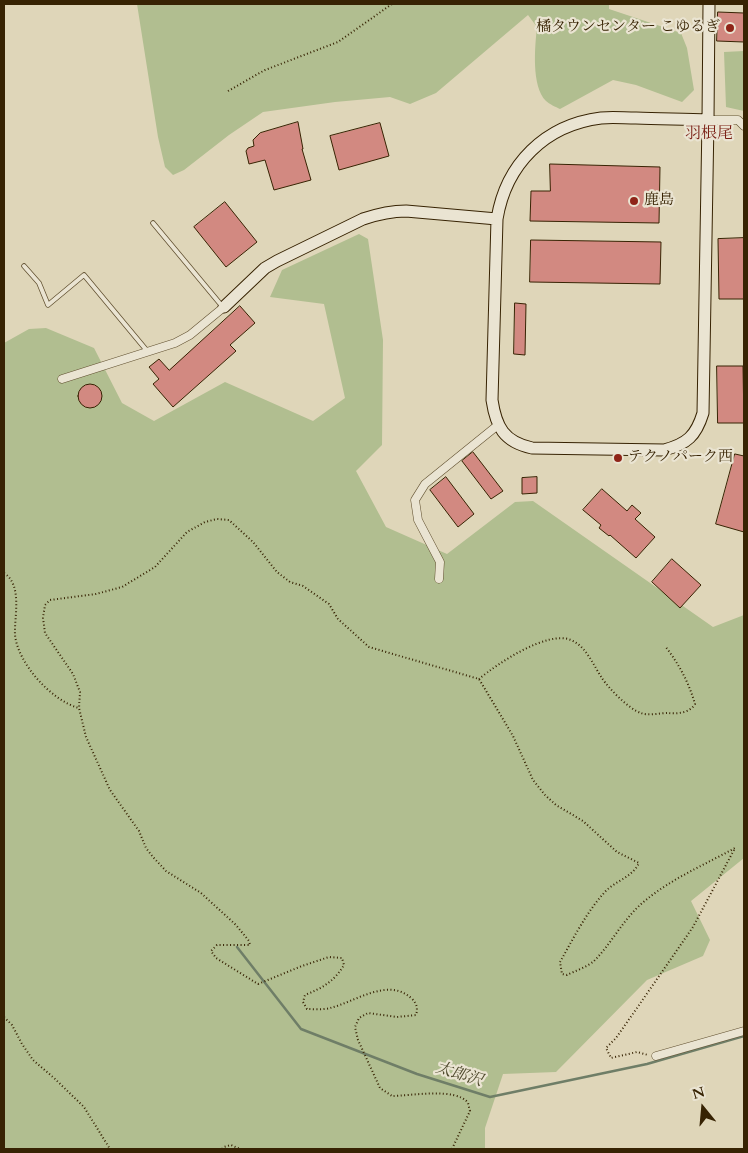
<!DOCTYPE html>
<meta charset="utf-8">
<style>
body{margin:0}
#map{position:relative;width:748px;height:1153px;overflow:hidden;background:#dfd6b9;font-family:Cardo,serif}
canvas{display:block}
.frame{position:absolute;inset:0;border:5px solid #372303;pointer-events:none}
.north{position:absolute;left:678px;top:1083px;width:50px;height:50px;-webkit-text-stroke:4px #eae4d2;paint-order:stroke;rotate:343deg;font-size:14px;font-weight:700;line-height:20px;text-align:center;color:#372303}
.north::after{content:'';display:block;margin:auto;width:18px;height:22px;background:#372303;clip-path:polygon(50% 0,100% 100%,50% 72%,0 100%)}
</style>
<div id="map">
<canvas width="748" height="1153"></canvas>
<div class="frame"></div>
<div class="north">N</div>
</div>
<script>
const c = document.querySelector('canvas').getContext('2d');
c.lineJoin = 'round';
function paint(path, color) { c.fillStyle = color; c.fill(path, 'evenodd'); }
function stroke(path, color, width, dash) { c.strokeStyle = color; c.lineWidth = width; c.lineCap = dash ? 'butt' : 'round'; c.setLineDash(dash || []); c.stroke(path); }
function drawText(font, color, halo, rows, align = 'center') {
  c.font = font + ' Cardo,"Noto Serif JP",serif'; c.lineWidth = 4.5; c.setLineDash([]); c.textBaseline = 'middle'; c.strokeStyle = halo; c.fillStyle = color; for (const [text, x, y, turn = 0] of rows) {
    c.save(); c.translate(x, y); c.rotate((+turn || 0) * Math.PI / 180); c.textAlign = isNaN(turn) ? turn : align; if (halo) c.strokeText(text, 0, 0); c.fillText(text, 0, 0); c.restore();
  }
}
paint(new Path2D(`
 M137,4H609V9L681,33L687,48L694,90L682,102L636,85L613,80L560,109C556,107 549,104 546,101C531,86 535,46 537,27L528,15L436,93L410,104L390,97L335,102L263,112L229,135L184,170L173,175L165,167L158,137Z
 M744,51V111L726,107L724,52Z
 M359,234L368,239L383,340L382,445L356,471L386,527L447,554L515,502L533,501L713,627L744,615V858L691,901L710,940L703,956L647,980L556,1072L503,1074L485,1128V1149H4V343L29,329L46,328L94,348L122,403L154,421L225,382L313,421L345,398L324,304L270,297L282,270Z`), '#b1be90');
stroke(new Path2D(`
 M237,947L301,1029L417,1074L490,1097L647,1064L744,1036`), '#6f7e67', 2.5);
const building = new Path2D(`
 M718,12L744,13V42L717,41Z
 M298,122L303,149H302L311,180L274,190L265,160L249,164L246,151L248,148L254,146L253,140L260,133Z
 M380,123L389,156L339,170L330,136Z
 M550,164L660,167L659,223L530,221L531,191H550Z
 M225,202L257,242L226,267L194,227Z
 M744,238V299H719L718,239Z
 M531,240L661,242L660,284L530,282Z
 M515,303L526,304L525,355L514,354Z
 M240,306L255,323L230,345L236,351L173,407L153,384L159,379L149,367L159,359L169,370Z
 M717,366H743L744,423H718Z
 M78 396a12 12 0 1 1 24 0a12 12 0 1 1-24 0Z
 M473,452L503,491L491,499L462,461Z
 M735,454L744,456V532L716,524Z
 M446,477L474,514L458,527L430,490Z
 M537,477V493L522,494V478Z
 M602,489L627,511L632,505L641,513L635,519L655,537L636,558L610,535L609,536L599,528L601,525L583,510Z
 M672,559L701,585L680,608L652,582Z`);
paint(building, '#d28981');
stroke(building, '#372303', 1);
const lane = new Path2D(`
 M153,223L222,306
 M24,266L39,283L48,305L84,275L148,352`);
const street = new Path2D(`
 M708,120H738L744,126
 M62,379L175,343L190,335L224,307
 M439,579L440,562L418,520L415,500L425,484L498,425
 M656,1056L744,1031`);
const secondary = new Path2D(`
 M708,120C684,119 660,119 636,118C624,118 612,117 601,118C545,125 506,164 497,219L492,400C496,427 504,442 532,448L664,450C687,444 696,436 703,413L708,120L709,4
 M224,307L265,268L277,261L363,219C378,214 391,211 406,211L497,219`);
stroke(lane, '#615030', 5.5);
stroke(street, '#615030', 9);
stroke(secondary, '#372303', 13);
stroke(new Path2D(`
 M228,91L265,70L338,42L392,4
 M4,573C23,585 14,618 15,635C18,664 52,701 79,708
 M479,679C497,664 547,630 571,640C587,647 593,665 602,678C608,688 630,710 641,713C648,716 660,713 668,713C677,714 690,713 695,704C689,683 679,664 665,646
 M4,1017L12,1025L22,1044L33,1060L54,1078L84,1107L110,1149
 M222,1149L224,1147L231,1145L240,1149
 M452,1149L470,1111C469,1109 469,1106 468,1103C457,1087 409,1096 392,1096L380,1088L358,1040L355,1027L359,1018L368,1013L397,1017L416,1015C418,1009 417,1003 411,998C388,977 355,1002 330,1008C323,1010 314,1009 307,1009L303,1002L305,995C322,988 334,982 344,965L342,958L329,957L302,966L258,984L216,958L211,951L217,945H250L249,941L236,925L201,893L166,871L153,857L146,848L139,831L110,790L86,737L79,708L80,692L73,674L45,633L43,618L45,605L50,600L96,594L122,587L155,567L187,532L205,522L217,519L229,520L253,542L277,572L290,582L303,586L329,604L338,619L369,647L479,679L513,736L533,780L545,795L556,805L583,821L617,852L639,863C632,878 614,881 604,893C586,913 573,939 560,962L562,974L567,975C575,971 587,967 594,961C613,942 624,917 646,900C671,879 706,864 735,848L693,927L637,1008L616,1038L606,1048L611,1058L637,1052L648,1055`), '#372303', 2, [1, 2.5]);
stroke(lane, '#eae4d2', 4);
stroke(street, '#eae4d2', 8);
stroke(secondary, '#eae4d2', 11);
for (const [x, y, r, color] of [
 [730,28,5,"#8f2418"],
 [634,201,5,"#8f2418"],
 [618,458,5,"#8f2418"]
]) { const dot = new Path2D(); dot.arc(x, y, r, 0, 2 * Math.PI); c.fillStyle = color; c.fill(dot); stroke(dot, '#eae4d2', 2); }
drawText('15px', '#372303', '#eae4d2', [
 ["橘タウンセンター こゆるぎ",720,28,"right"],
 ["鹿島",644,201],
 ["テクノパーク西",628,458]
], 'left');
drawText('16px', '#7a1f14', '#eae4d2', [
 ["羽根尾",709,134]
]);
drawText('italic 16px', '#4e492c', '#eae4d2', [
 ["太郎沢",459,1075,17]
]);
</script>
